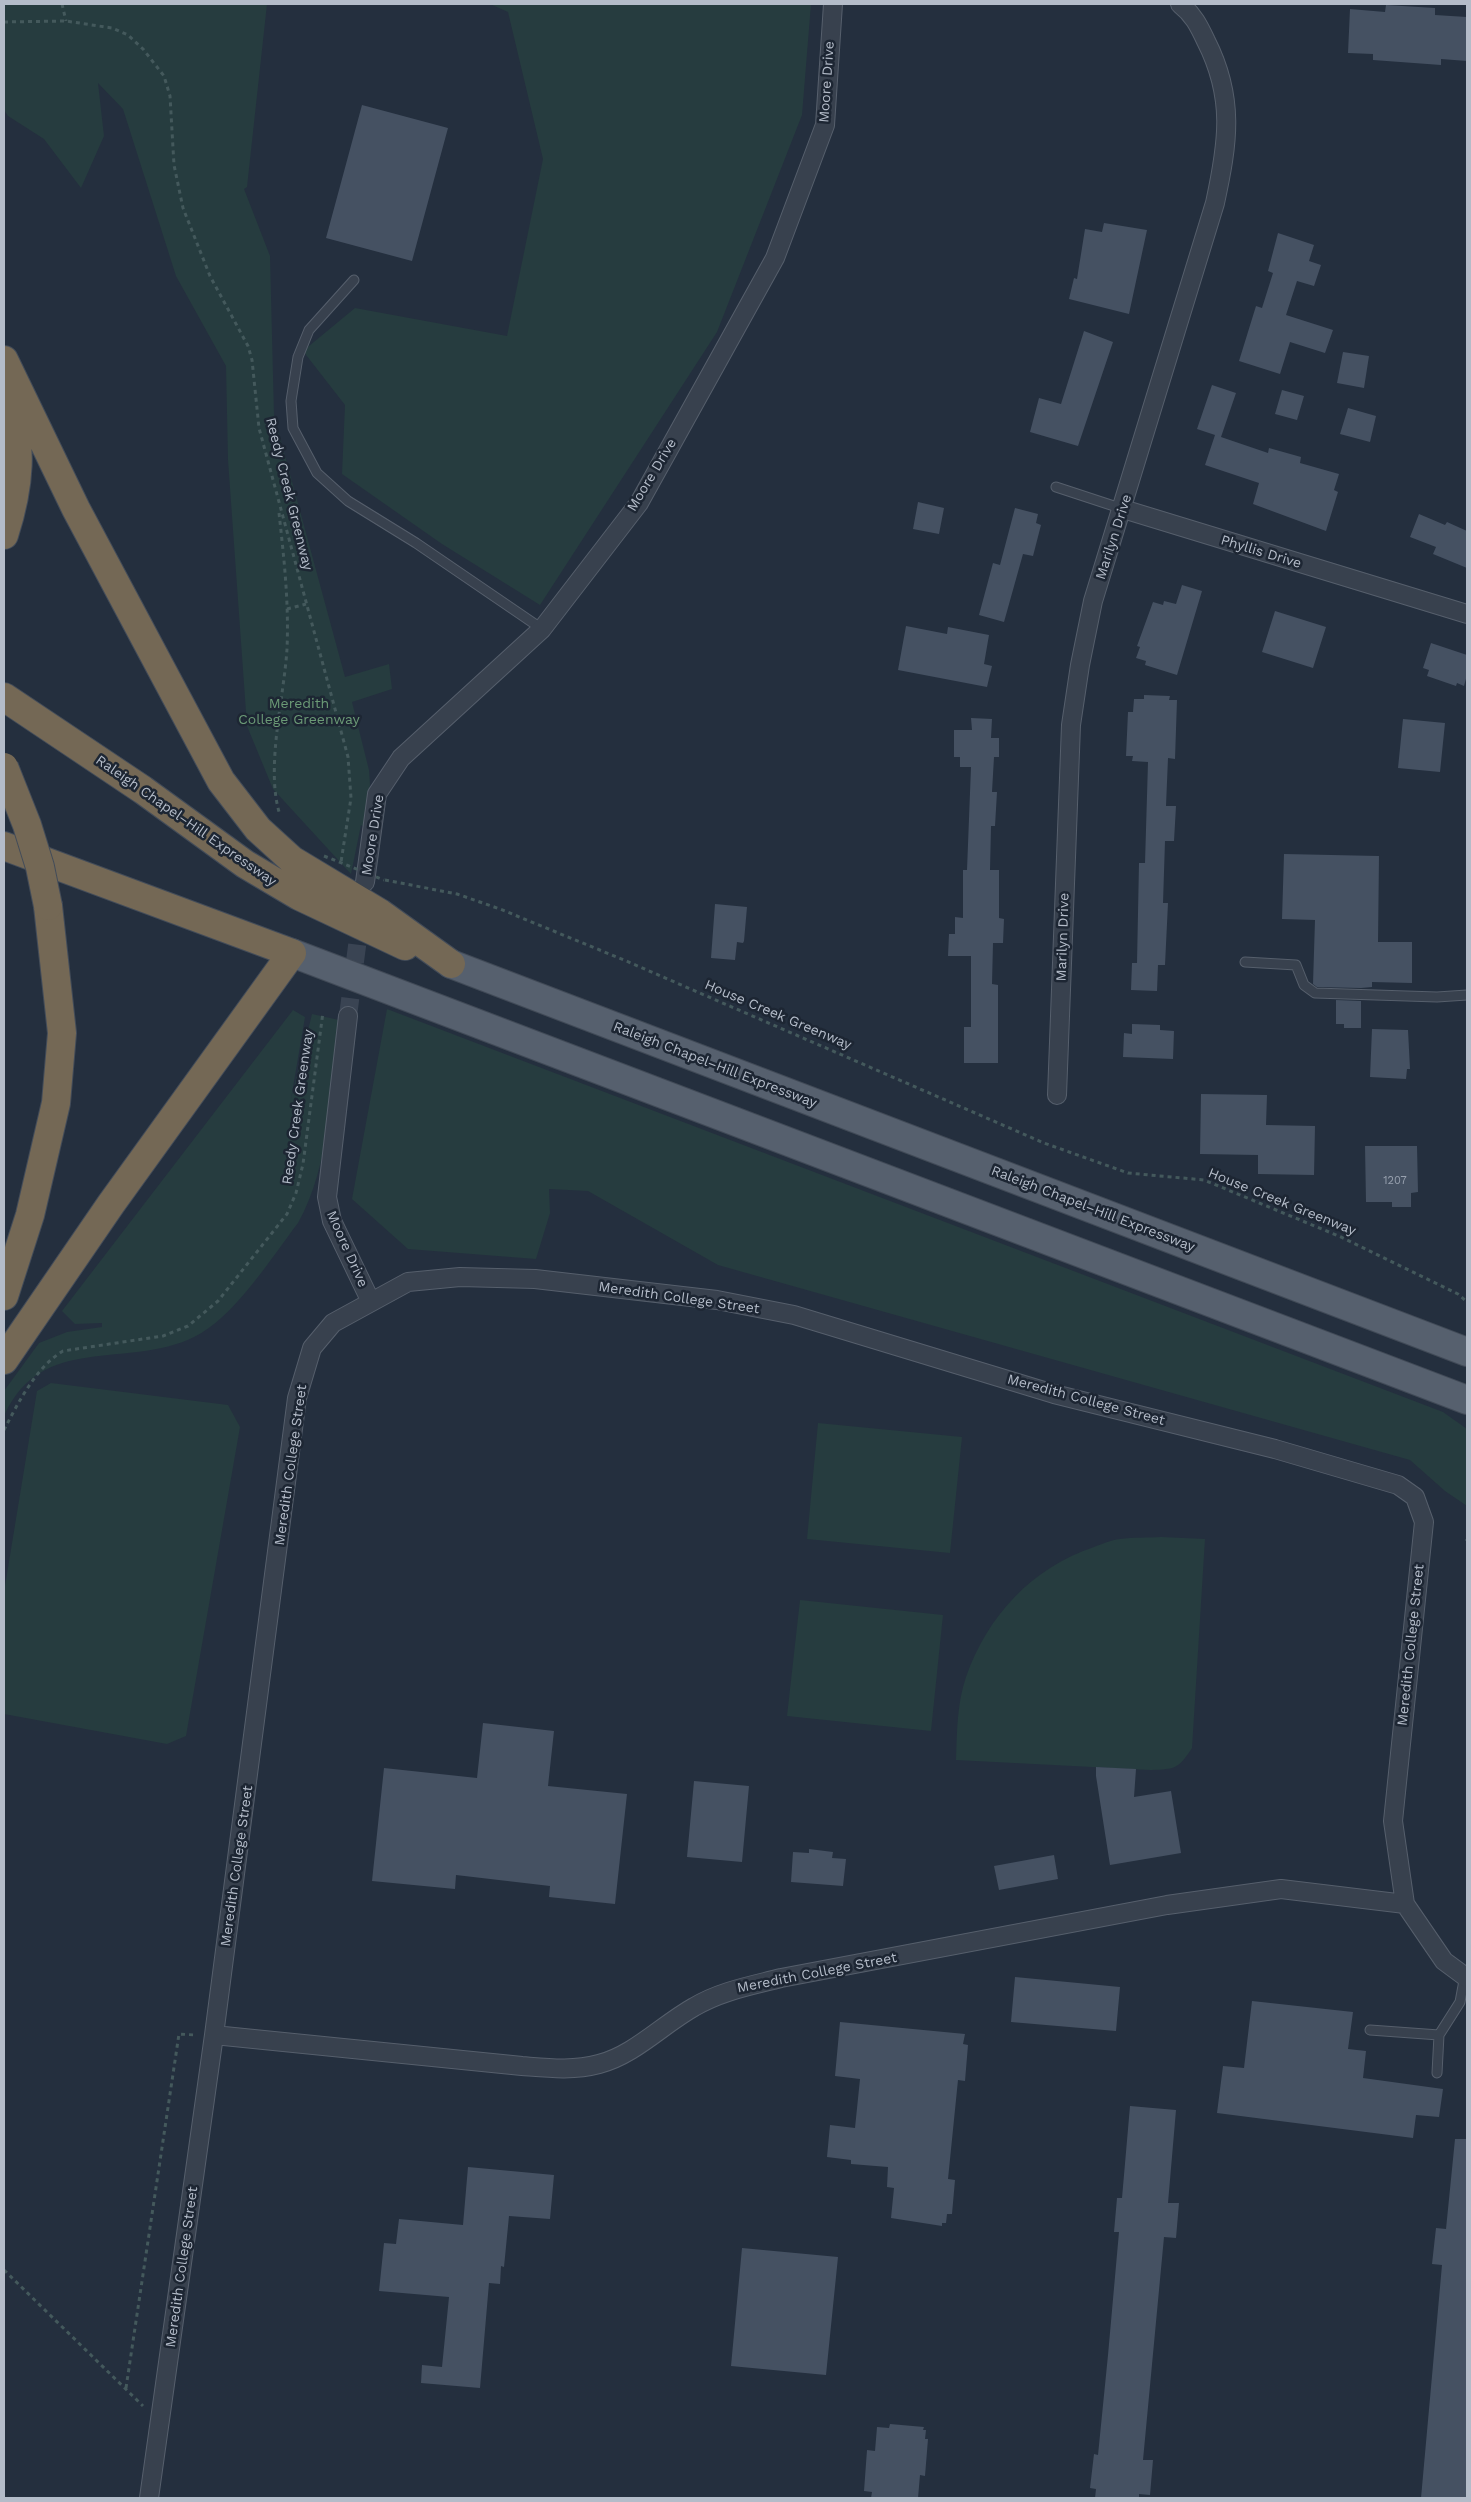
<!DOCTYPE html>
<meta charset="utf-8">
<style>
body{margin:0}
#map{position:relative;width:1471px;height:2502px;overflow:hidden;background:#242f3e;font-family:"Work Sans",sans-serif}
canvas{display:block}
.frame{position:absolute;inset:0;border:5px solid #b4bcc9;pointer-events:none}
</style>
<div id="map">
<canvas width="1471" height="2502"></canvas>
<div class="frame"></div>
</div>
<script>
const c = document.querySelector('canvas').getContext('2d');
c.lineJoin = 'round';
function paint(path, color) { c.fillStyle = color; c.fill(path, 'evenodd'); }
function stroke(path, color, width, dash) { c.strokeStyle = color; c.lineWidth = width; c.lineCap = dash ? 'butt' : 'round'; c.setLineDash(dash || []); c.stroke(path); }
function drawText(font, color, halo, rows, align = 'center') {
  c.font = font + ' "Work Sans",sans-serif'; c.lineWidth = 5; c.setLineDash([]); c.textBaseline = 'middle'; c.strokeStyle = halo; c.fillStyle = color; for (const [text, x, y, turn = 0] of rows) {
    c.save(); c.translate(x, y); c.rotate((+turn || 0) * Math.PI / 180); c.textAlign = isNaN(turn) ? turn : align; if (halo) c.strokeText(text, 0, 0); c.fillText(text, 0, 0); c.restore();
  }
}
paint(new Path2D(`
 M4,4H267L247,187L244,189L270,256L274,415L345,677L389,664L392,689L352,702L369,770L370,785L365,828L361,825L351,874L273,789L247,726L228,460L226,366L176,276L123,109L98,83L104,136L81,188L44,139L8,116L4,110Z
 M490,4H811L802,115L717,332L540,605L442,544L342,474L345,405L303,351L355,308L507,336L543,159L508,12Z
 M387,1009L1443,1412L1467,1429V1506L1445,1491L1410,1460L718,1265L588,1191L549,1189L550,1213L536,1259L408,1249L352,1199Z
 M293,1010L305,1017L291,1099L312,1014L339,1020C331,1085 331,1165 298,1223C271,1258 234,1318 194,1337C127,1370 42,1332 4,1416V1391L39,1343L67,1332L102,1327V1323L75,1324L62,1311Z
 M51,1383L228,1405L240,1427L186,1736L167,1744L4,1714V1592L37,1391Z
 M818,1423L962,1437L950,1553L807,1539Z
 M1161,1537L1205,1539L1192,1748C1178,1769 1176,1769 1151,1770L956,1760C957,1732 957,1703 966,1677C988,1615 1032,1568 1094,1547C1102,1544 1111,1540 1120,1539C1133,1537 1148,1538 1161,1537Z
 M800,1600L943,1615L931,1731L787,1716Z`), '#263c3f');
paint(new Path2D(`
 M1386,5L1435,8V15L1467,17V61L1441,59V65L1373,60V54L1348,53L1350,9L1385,12Z
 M362,105L448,128L412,261L326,238Z
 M1104,223L1147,230L1129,314L1069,299L1074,278L1077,279L1085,229L1102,232Z
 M1278,233L1314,245L1309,261L1321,265L1314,286L1297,281L1286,315L1333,330L1325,353L1290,342L1280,374L1239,361L1256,306L1262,308L1273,273L1268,271Z
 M1084,331L1113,342L1078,446L1030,432L1039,398L1061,404Z
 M1343,352L1369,356L1364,388L1337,383Z
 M1212,385L1236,393L1221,437L1268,453L1269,448L1301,457L1300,463L1339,474L1334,490L1338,492L1326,531L1253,504L1259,483L1205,465L1215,435L1197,429Z
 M1282,390L1304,396L1297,420L1275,414Z
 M1348,408L1376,416L1370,442L1340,434Z
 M918,502L944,508L939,534L913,529Z
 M1015,508L1038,514L1036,523L1041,525L1033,556L1023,554L1004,622L979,615L993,563L1000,565Z
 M1419,514L1445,525L1447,522L1467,531V568L1433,554L1436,547L1410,537Z
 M1182,585L1202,591L1177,675L1145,665L1146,661L1136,658L1140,647L1137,646L1153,602L1163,605L1164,601L1176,604Z
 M1275,611L1326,627L1313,668L1262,652Z
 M906,626L947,634L948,627L989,635L984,664L992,666L987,687L898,670Z
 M1431,643L1467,655V675L1464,686L1457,683L1456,686L1427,676L1429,670L1423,668Z
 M1144,695L1170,696L1169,700H1177L1175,759L1168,758L1166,806H1176L1174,841H1165L1163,903H1168L1165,965H1158L1157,991L1131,990L1132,963H1137L1139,863H1145L1148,762L1132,761L1133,756H1126L1128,712H1133L1134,699H1144Z
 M971,718L992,719L991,738H999V757H994L992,792H997L995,826H991L990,870H999V918L1004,919L1003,943H993L992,984L998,985V1063H964V1027H971V956H948L949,934H955V917L963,918V870H967L971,767H960V757H954V730H972Z
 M1403,719L1445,723L1440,772L1398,768Z
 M1284,854L1379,856L1378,942H1412V983L1372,982V987L1361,988L1317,987L1313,984L1315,920L1282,919Z
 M715,904L747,907L744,941L743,943L737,942L735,960L711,958Z
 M1336,1000L1361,1001V1028H1344V1024H1336Z
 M1132,1024L1160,1025V1030L1174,1031L1173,1059L1123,1057L1124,1033L1132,1034Z
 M1372,1029L1408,1030L1410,1069H1407L1406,1079L1370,1077Z
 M1201,1094L1267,1095L1266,1125L1315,1126L1314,1175L1258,1174V1155L1200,1154Z
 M1365,1146H1417L1418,1192L1411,1193V1207H1392V1202H1366Z
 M483,1723L554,1731L548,1786L627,1794L615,1904L549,1897L550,1886L456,1875L455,1889L372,1881L384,1768L477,1778Z
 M1096,1767L1136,1769L1134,1797L1171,1791L1181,1853L1110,1865L1096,1776Z
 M694,1781L749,1786L742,1862L687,1857Z
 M809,1849L833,1852L832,1858L846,1859L843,1886L791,1882L793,1852L809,1853Z
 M1054,1855L1058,1879L999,1890L994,1866Z
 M1015,1977L1120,1987L1116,2031L1011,2022Z
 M1252,2001L1353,2012L1348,2049L1366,2051L1363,2078L1443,2089L1439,2117L1416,2115L1413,2138L1217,2113L1223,2066L1244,2068Z
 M840,2022L965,2034L963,2044L968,2045L965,2081L958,2080L948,2179L955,2180L952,2214H947L946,2223H942V2226L891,2218L894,2188L887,2187L888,2167L851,2164V2160L827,2157L830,2125L855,2128L860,2079L835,2076Z
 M1130,2106L1176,2110L1168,2203H1179L1176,2238L1164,2237L1143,2460H1153L1150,2495L1139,2494V2498H1095L1096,2489L1090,2488L1094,2454L1098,2455L1108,2355L1119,2232H1114L1117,2198H1122Z
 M1455,2139H1467V2498H1421L1442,2265L1432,2264L1436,2228L1446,2229Z
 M468,2167L554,2175L550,2219L509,2216L504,2267L501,2266L500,2284L489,2283L480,2388L421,2383L422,2365L442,2367L449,2297L379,2291L384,2243L396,2244L399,2219L463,2225Z
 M742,2248L838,2257L826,2375L731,2366Z
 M890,2424L924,2427L923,2430H926L925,2439H928L925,2476L920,2475L918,2498H871L872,2492L864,2491L867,2450L875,2451L877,2427L889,2428Z`), '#455162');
stroke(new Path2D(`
 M348,1016L361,915`), '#3a4453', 18, [18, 9]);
const lane = new Path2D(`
 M354,280L309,330L298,357L291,401L293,428L317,473L348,501L416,543L542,629
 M1056,487L1123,509
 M1245,962L1296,965L1304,985L1315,993L1437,997L1467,995
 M1370,2030L1439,2035
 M1437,2073L1439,2035L1460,2002L1465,1975`);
const street = new Path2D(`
 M1123,509L1467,614
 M365,882L377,794L401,758L542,629L639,503L775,258L825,125L833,4
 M348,1016L327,1197L332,1221L371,1302
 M1057,1095L1071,725L1080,665L1093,601L1215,203C1228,143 1235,98 1206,41C1199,26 1193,14 1180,4
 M214,2035L522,2066C548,2068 573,2071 599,2064C634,2055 662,2025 694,2007C721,1991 750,1986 781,1978L1167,1905L1281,1889L1405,1904
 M149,2498L214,2035L297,1398L312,1348L333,1323L408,1282L460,1277L535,1279L717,1300L794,1315L1054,1394L1275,1449L1398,1485L1415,1497L1424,1522L1393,1821L1405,1904L1444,1961L1467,1978`);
const primary = new Path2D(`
 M292,953L1467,1400
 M451,964L1467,1352`);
const highway = new Path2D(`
 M4,360L76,509L221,781L258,829L292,860L380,913L451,964
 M4,535C20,485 23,446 8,395
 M4,697L143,790L245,864L299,896L405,946
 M4,846L292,953L111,1204L4,1360
 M4,1296L30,1215L56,1103L62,1033L48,906`);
stroke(lane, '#565f6c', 11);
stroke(street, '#565f6c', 20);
stroke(primary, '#414a57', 30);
stroke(highway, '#434c59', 30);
stroke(new Path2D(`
 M62,4L66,21
 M4,22L66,21L112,28L128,35L143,49L164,76L170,96L174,165L183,208L210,276L248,346L252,360L259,428L348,757L351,798L341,862
 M279,513C284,558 289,603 287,649C284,698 265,769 280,815
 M287,609L306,604
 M385,880L457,894L500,909L624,960L1044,1143L1128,1173L1204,1180L1341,1237L1458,1294L1467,1302
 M4,1430C18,1403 36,1367 63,1351L163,1336L188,1326L218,1301L287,1214L296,1193L303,1164L323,1012
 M1466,1541L1467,1540
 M4,2270L143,2406
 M126,2388L179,2034L195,2035`), '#44595c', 3, [4, 4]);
stroke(lane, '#38414e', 9);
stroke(street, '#38414e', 18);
stroke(primary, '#56606e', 28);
stroke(highway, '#746855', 28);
const highwayBridge = new Path2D(`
 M4,767L27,825L40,867L48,906`);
stroke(highwayBridge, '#434c59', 30, []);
stroke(new Path2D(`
 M324,856L384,880`), '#44595c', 3, [4, 4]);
stroke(highwayBridge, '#746855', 28);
drawText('11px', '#98a1af', null, [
 ["1207",1395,1181]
]);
drawText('14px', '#b4bcc9', '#1d2633', [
 ["Moore Drive",827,82,-86],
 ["Moore Drive",652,475,-59],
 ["Reedy Creek Greenway",289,494,76],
 ["Marilyn Drive",1114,537,-72],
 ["Phyllis Drive",1261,552,17],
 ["Raleigh Chapel–Hill Expressway",186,821,35],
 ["Moore Drive",373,835,-81],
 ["Marilyn Drive",1063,937,-88],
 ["House Creek Greenway",778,1015,23],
 ["Raleigh Chapel–Hill Expressway",715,1065,21],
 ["Reedy Creek Greenway",298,1107,-82],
 ["House Creek Greenway",1282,1202,22],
 ["Raleigh Chapel–Hill Expressway",1093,1209,21],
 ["Moore Drive",347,1249,66],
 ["Meredith College Street",679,1298,8],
 ["Meredith College Street",1086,1400,15],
 ["Meredith College Street",291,1465,-82],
 ["Meredith College Street",1411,1645,-84],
 ["Meredith College Street",237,1866,-82],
 ["Meredith College Street",817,1973,-11],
 ["Meredith College Street",182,2267,-82]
]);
drawText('14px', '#6b9a76', '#1d2633', [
 ["Meredith",299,704],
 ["College Greenway",299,720]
]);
</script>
